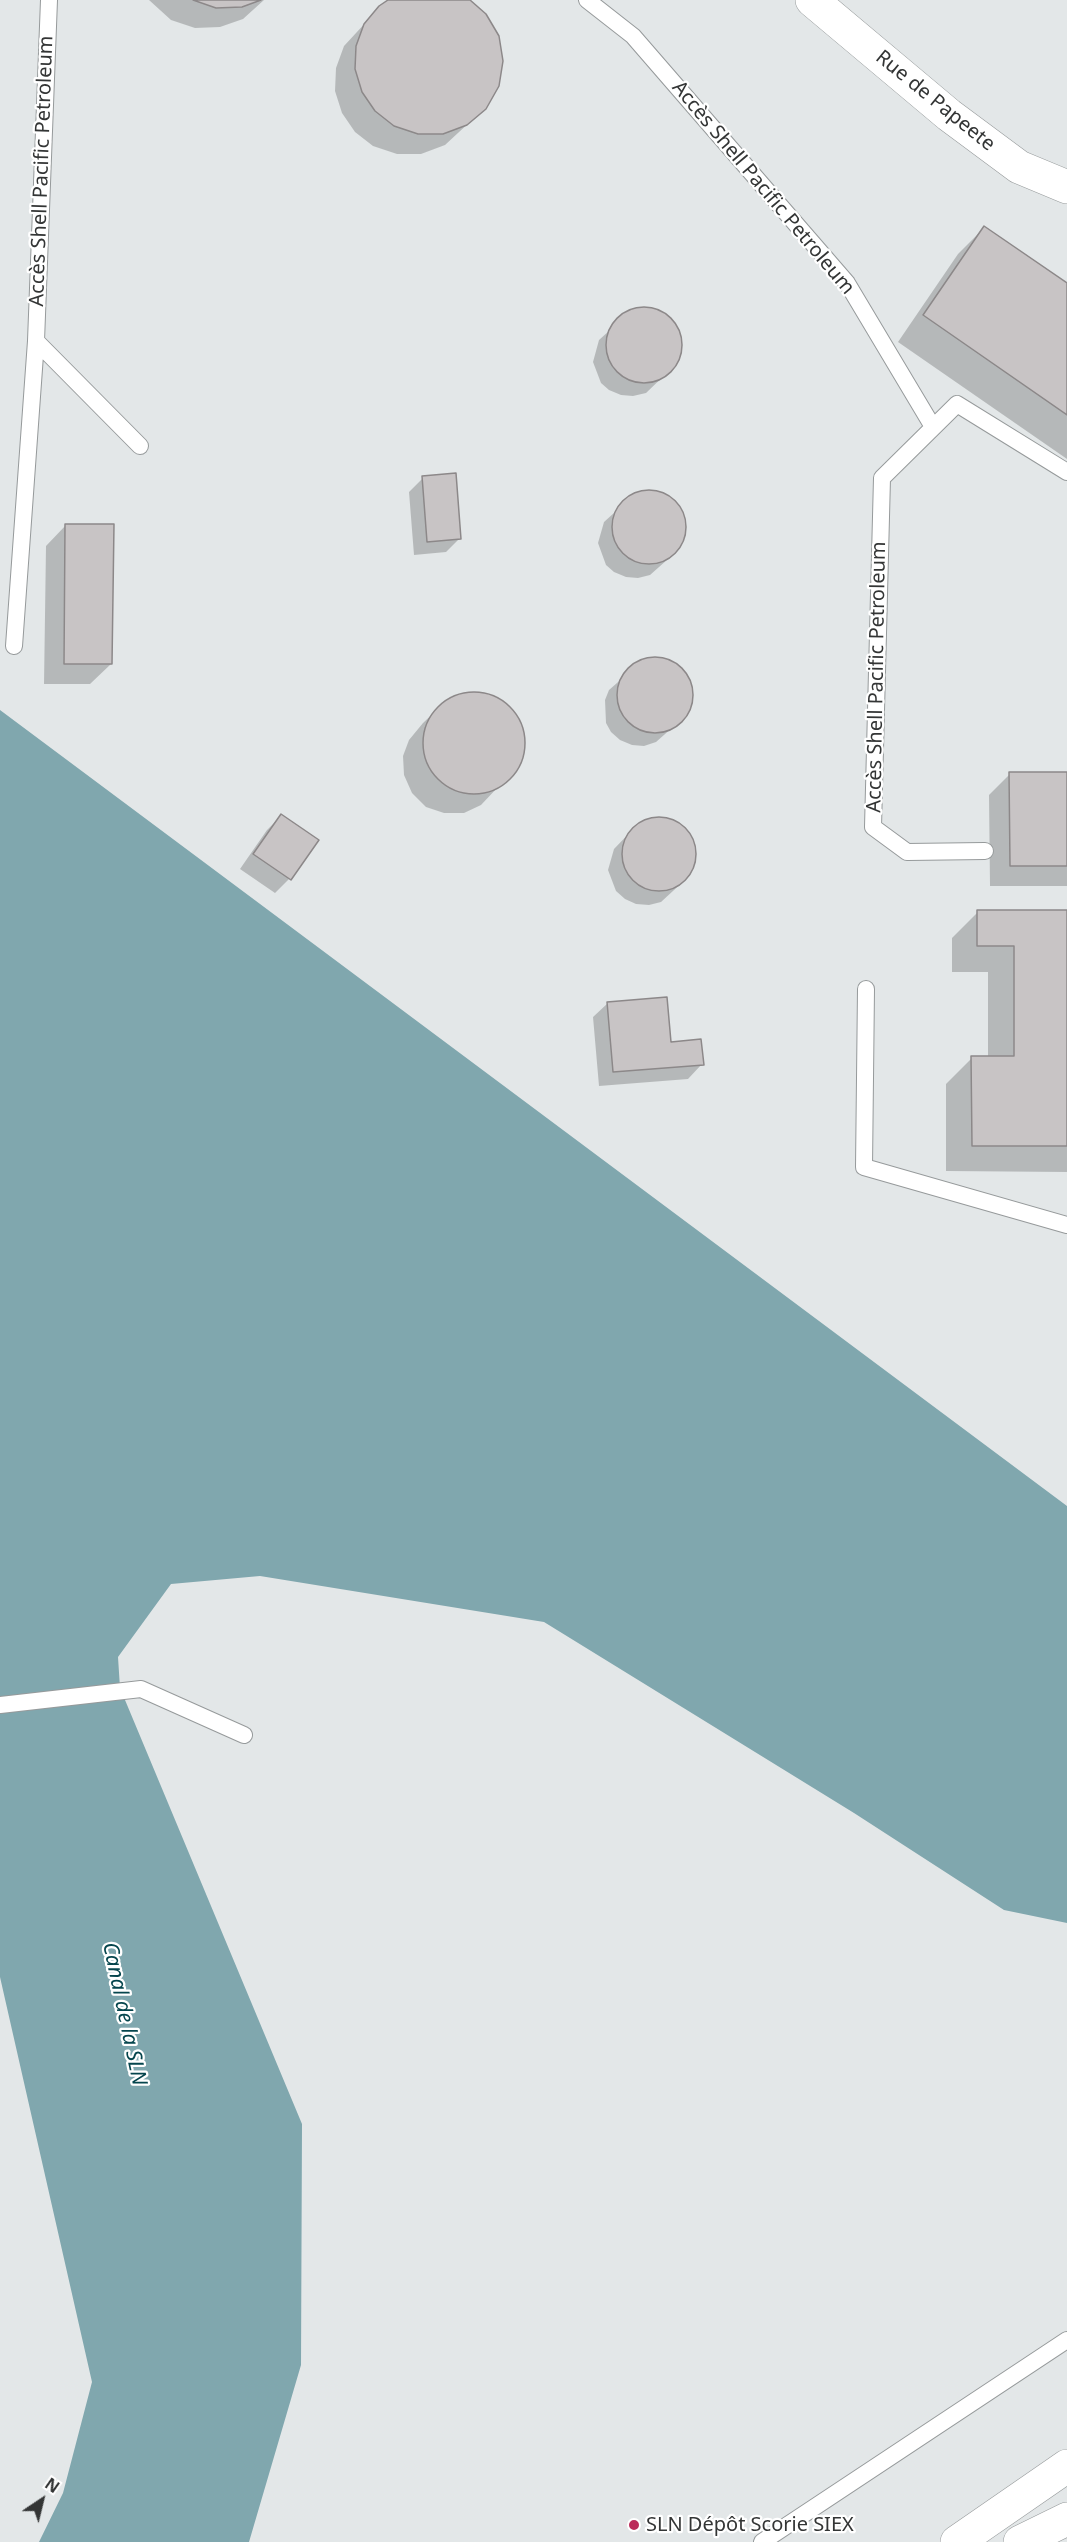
<!DOCTYPE html>
<meta charset="utf-8">
<style>
body{margin:0}
#map{position:relative;width:1067px;height:2542px;overflow:hidden;background:#e3e7e8;font-family:"Noto Sans",sans-serif}
canvas{display:block}
.north{position:absolute;left:12px;top:2470px;width:60px;height:60px;-webkit-text-stroke:4px #fff;paint-order:stroke;rotate:35deg;font-size:16px;font-weight:700;line-height:24px;text-align:center;color:#333535}
.north::after{content:'';display:block;margin:auto;width:21px;height:27px;background:#333535;clip-path:polygon(50% 0,100% 100%,50% 72%,0 100%)}
</style>
<div id="map">
<canvas width="1067" height="2542"></canvas>
<div class="north">N</div>
</div>
<script>
const c = document.querySelector('canvas').getContext('2d');
c.lineJoin = 'round';
function paint(path, color) { c.fillStyle = color; c.fill(path, 'evenodd'); }
function stroke(path, color, width, dash) { c.strokeStyle = color; c.lineWidth = width; c.lineCap = dash ? 'butt' : 'round'; c.setLineDash(dash || []); c.stroke(path); }
function drawText(font, color, halo, rows, align = 'center') {
  c.font = font + ' "Noto Sans",sans-serif'; c.lineWidth = 4.5; c.setLineDash([]); c.textBaseline = 'middle'; c.strokeStyle = halo; c.fillStyle = color; for (const [text, x, y, turn = 0] of rows) {
    c.save(); c.translate(x, y); c.rotate((+turn || 0) * Math.PI / 180); c.textAlign = isNaN(turn) ? turn : align; if (halo) c.strokeText(text, 0, 0); c.fillText(text, 0, 0); c.restore();
  }
}
paint(new Path2D(`
 M0,710L1067,1506V1923L1004,1910L854,1813L544,1622L260,1576L171,1584L118,1657L120,1688L302,2124L301,2365L249,2542H39L63,2493L92,2382L0,1977Z`), '#80a7ae');
paint(new Path2D(`
 M149,0H264L243,19L220,27L195,28L171,20Z
 M391,0H467L485,108L445,145L421,154H397L373,146L355,132L342,113L335,91L336,68L344,46L380,7Z
 M984,228L1067,285V459L898,342L958,254Z
 M654,310L664,315L673,324L679,335L680,348L677,359L670,370L646,393L633,396L621,395L609,390L601,383L593,362L599,340L631,311Z
 M423,478L460,538L446,552L414,555L409,492Z
 M659,492L669,497L678,506L684,517L685,530L682,542L676,552L650,575L638,578L626,577L614,572L606,565L598,543L604,522L636,493Z
 M66,525L111,664L90,684H44L46,546Z
 M665,660L675,665L684,673L690,685L691,698L688,709L681,720L656,742L644,746L632,745L620,740L611,732L606,723L605,700L609,690L642,661Z
 M464,694H481L500,701L514,713L522,729L523,749L517,767L481,805L464,813H444L426,807L412,793L404,775L403,756L409,740L423,723L445,702Z
 M1010,774H1067V886H990L989,795Z
 M281,816L317,840L289,879L275,893L240,869L267,830Z
 M658,817L680,823L695,844L696,856L693,869L686,879L661,902L649,905L636,904L625,899L616,891L608,870L614,849L637,825Z
 M978,912H1067V1172L946,1171V1084L972,1058H988V972H952V938Z
 M608,1003L670,1043L702,1064L688,1079L599,1086L593,1017Z`), '#0003');
const building = new Path2D(`
 M193,0H261L242,7L216,8Z
 M388,0H470L486,14L499,36L503,61L499,86L486,109L467,125L443,134H418L394,126L375,111L362,92L355,69L356,46L364,24L379,6Z
 M984,226L1067,283V415L923,315Z
 M606 345a38 38 0 1 1 76 0a38 38 0 1 1-76 0Z
 M456,473L461,539L427,542L422,476Z
 M612 527a37 37 0 1 1 74 0a37 37 0 1 1-74 0Z
 M65,524H114L112,664H64Z
 M617 695a38 38 0 1 1 76 0a38 38 0 1 1-76 0Z
 M423 743a51 51 0 1 1 102 0a51 51 0 1 1-102 0Z
 M1009,772H1067V866H1010Z
 M281,814L319,840L291,880L253,854Z
 M622 854a37 37 0 1 1 74 0a37 37 0 1 1-74 0Z
 M977,910H1067V1146H972L971,1056H1014V946H977Z
 M667,997L671,1042L701,1039L704,1065L613,1072L607,1002Z`);
paint(building, '#c8c4c5');
stroke(building, '#8c8889', 1.5);
const lane = new Path2D(`
 M49,0L36,341L140,446
 M587,0L633,36L847,283L933,427
 M14,646L36,341
 M985,851L907,852L873,827L882,478L957,404L1067,472
 M866,989L864,1167L1067,1225
 M0,1705L141,1689L244,1735
 M762,2542L1067,2340`);
const secondary = new Path2D(`
 M812,0L949,115L1019,167L1067,187`);
const primary = new Path2D(`
 M1020,2542L1067,2519`);
const highway = new Path2D(`
 M957,2542L1067,2466`);
stroke(lane, '#969a9b', 18);
stroke(secondary, '#969a9b', 34);
stroke(primary, '#969a9b', 34);
stroke(highway, '#969a9b', 34);
stroke(lane, '#fff', 16);
stroke(secondary, '#fff', 33);
stroke(primary, '#fff', 33);
stroke(highway, '#fff', 33);
for (const [x, y, r, color] of [
 [634,2525,6,"#bb2c5a"]
]) { const dot = new Path2D(); dot.arc(x, y, r, 0, 2 * Math.PI); c.fillStyle = color; c.fill(dot); stroke(dot, '#fff', 2); }
drawText('20px', '#333535', '#fff', [
 ["Rue de Papeete",935,101,39],
 ["Accès Shell Pacific Petroleum",42,171,-88],
 ["Accès Shell Pacific Petroleum",763,188,50],
 ["Accès Shell Pacific Petroleum",877,677,-89]
]);
drawText('20px', '#333535', '#fff', [
 ["SLN Dépôt Scorie SIEX",646,2525]
], 'left');
drawText('italic 21px', '#05454d', '#fff', [
 ["Canal de la SLN",124,2014,78]
]);
</script>
